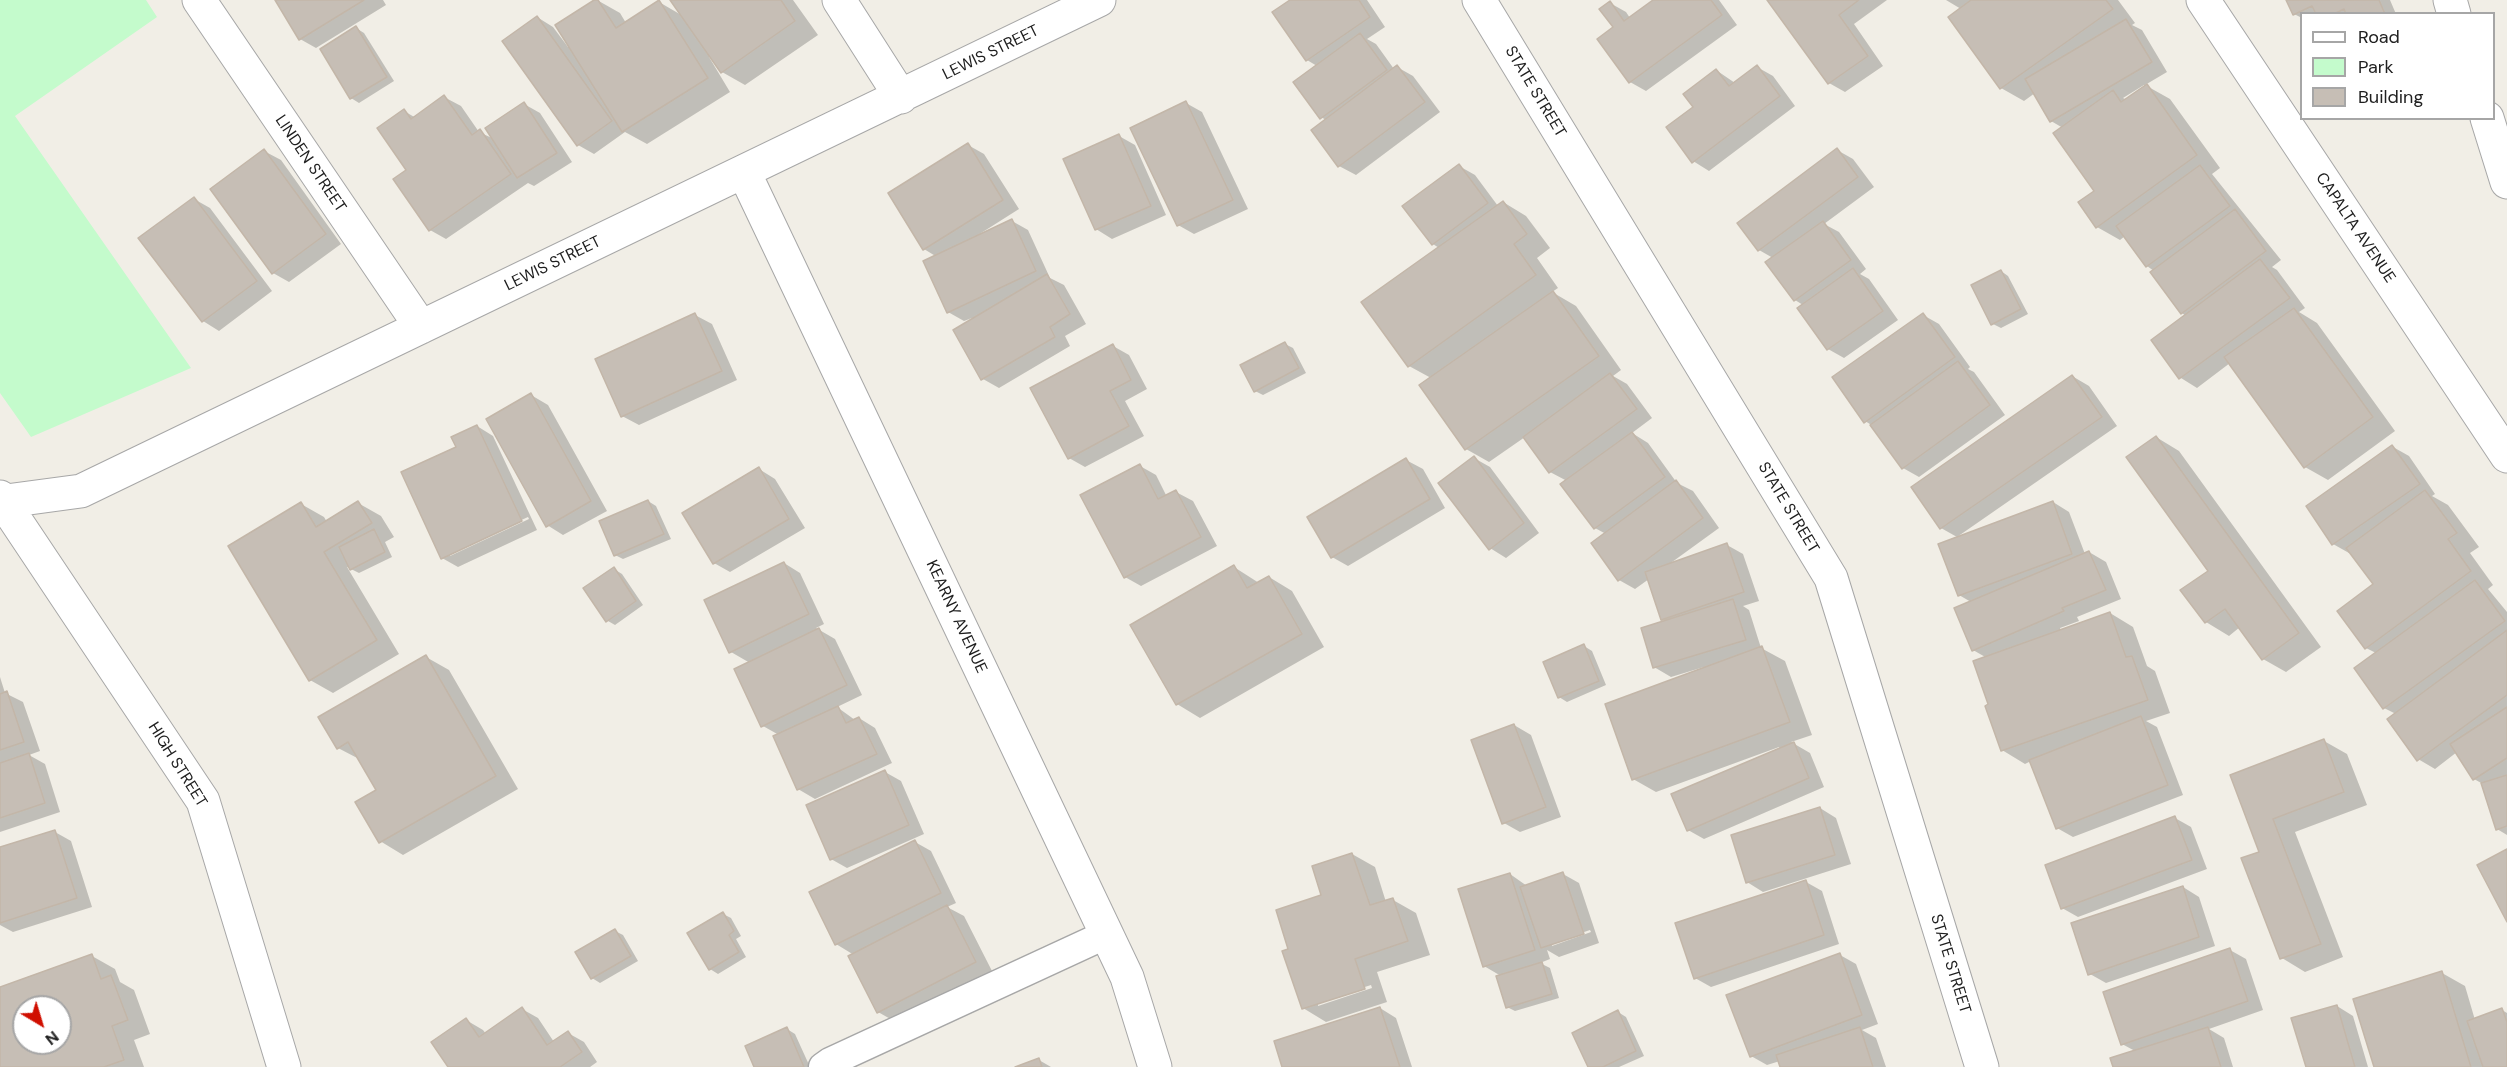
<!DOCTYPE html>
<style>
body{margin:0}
#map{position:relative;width:2507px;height:1067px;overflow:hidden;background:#f1eee6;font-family:"DM Sans",sans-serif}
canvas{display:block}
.legend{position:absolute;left:2300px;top:12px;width:195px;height:108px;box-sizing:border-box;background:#fff;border:2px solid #a6a6a6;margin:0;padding:8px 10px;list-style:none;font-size:18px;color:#202020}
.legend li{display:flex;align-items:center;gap:12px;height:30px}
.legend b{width:30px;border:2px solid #a6a6a6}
.north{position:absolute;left:12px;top:995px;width:60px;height:60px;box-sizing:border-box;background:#fff;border:2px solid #a6a6a6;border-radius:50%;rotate:142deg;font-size:16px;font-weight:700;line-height:24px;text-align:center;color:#202020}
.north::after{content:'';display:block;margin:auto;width:21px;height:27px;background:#d00f00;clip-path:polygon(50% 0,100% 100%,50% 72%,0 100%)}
</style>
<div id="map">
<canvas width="2507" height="1067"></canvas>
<ul class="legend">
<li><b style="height:8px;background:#fff"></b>Road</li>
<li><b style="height:16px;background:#c4fbcc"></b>Park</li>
<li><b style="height:16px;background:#c6beb5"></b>Building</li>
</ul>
<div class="north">N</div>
</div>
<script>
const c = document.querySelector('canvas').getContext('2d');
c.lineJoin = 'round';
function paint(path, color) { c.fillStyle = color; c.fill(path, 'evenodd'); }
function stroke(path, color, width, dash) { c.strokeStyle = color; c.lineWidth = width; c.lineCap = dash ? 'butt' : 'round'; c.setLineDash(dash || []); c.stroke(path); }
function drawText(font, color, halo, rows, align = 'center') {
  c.font = font + ' "DM Sans",sans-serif'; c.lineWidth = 5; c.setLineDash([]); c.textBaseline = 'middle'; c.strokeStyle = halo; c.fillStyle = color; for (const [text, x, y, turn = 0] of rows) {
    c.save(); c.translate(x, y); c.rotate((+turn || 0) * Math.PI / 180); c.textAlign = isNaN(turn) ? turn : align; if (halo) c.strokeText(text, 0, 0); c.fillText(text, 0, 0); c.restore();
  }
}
paint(new Path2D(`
 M0,0H146L157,17L15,116L191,368L31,437L0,393Z`), '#c4fbcc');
paint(new Path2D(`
 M277,0H383L386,5L316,48L300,39Z
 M597,0L620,13L626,23L659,2L683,16L672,0H793L818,35L745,85L722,72L711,56L709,57L730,92L647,144L625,132L594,154L578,145L537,17L553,27L568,47Z
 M1292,0H1367L1385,27L1367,39L1376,44L1394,69L1397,67L1413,76L1440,112L1356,175L1339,166L1313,130L1326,120L1321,117L1317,66L1307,60Z
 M1656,0H1719L1737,25L1646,91L1630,82L1610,3L1626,12L1630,18Z
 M1769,0H1887L1854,24L1883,66L1845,92L1829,83Z
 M1946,0H2118L2135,23L2132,25L2142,30L2167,72L2145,85L2170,99L2220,168L2212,174L2281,260L2272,267L2277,270L2305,308L2299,312L2317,323L2395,431L2328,480L2305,467L2230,363L2197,388L2181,378L2153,340L2186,316L2182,313L2154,271L2147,266L2125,236L2120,240L2097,227L2096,191L2063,128L2051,121L2035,93L2024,101L2001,88L1961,9ZM2144,85L2145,87L2127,100L2123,98Z
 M2287,0H2390L2396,14H2302V18L2294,14Z
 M356,28L364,33L394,81L359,103L351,98Z
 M1757,67L1773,76L1795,106L1709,171L1693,161L1695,107L1716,70L1735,83Z
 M444,97L461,106L479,132L494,139L524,104L540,113L572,162L534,186L528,183L446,239L430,230L408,170L404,111L416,118Z
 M1186,103L1202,112L1248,209L1194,234L1178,225Z
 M1119,136L1135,145L1166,215L1112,239L1096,229Z
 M968,145L984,154L1019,209L978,235L979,237L1012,221L1028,230L1050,278L1064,285L1086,324L1065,336L1070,346L999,388L983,379L973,320L972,318L964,321L948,312L937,257L924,249Z
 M1837,150L1853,159L1874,187L1824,224L1839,232L1866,269L1860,274L1869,279L1898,320L1844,358L1828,349L1803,305L1795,300L1773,258L1759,250L1739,223Z
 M264,151L281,160L341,244L289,282L273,273Z
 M1459,166L1475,175L1498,206L1503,202L1526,216L1550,248L1537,258L1558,288L1552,292L1576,306L1621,370L1613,376L1627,384L1652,418L1632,433L1648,443L1677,483L1693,491L1719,528L1668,565L1727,545L1743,554L1759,601L1743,606L1749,610L1761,648L1785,661L1812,735L1791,742L1810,753L1824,787L1704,839L1688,830L1780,749L1779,747L1656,792L1633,779L1705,669L1704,667L1671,677L1654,667L1666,622L1663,619L1649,579L1635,589L1619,580L1606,534L1595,528L1567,481L1550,472L1525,437L1489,462L1466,449L1431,378L1409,366L1439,248L1433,244L1404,206Z
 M194,199L210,208L272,291L219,331L203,321Z
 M2001,271L2008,276L2028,314L2001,328L1993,324Z
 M695,315L712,324L737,380L639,425L622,416Z
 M1923,315L1939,324L1970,367L1968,369L1974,372L2005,415L1919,477L1903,468L1873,426L1865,421Z
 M1285,344L1293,348L1306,373L1263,395L1255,391Z
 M1113,346L1129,355L1147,389L1125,401L1144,436L1085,467L1069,458Z
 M2072,376L2089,386L2117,426L1957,537L1941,528Z
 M531,395L548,405L607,511L563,535L547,525Z
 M477,426L493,436L537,530L458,567L442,558L458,447ZM528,517L529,519L450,556V553Z
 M2156,437L2179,451L2321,647L2286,672L2263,659L2240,627L2229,636L2206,622L2210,571Z
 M2393,447L2409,456L2435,494L2432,496L2448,505L2479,547L2470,553L2493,585L2488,589L2507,612V835L2497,829L2483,784L2474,779L2457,752L2435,769L2418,759L2396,714L2384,708L2376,653L2366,648L2375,585L2351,552L2349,553L2333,544Z
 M1474,458L1490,467L1539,533L1506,558L1490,548Z
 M1406,460L1423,469L1445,508L1348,566L1332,557Z
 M1140,466L1156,475L1167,497L1176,492L1193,501L1217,546L1141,586L1125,577Z
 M759,469L775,479L805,528L730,572L714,563Z
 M648,501L656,506L671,539L623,559L615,555Z
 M2053,502L2069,512L2085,554L2089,552L2106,562L2121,599L2077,617L2079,621L2060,628L2061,631L2110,613L2133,627L2147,666L2155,671L2170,713L2146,721L2157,727L2183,795L2073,837L2057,828L2031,761L2025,764L2002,750L1990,705L1987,658L1973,650L1971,602L1959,595Z
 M358,503L381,516L394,537L385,542L392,557L359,573L347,567L399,654L333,693L310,680L301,504L324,517L327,522Z
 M784,563L800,573L824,624L816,628L835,639L862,695L837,707L855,720L859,718L875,728L892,763L815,799L798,789L775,737L779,735L763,726L750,663L731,652Z
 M1234,567L1259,583L1269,577L1292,591L1324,647L1200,718L1177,704Z
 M614,569L622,574L643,605L615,625L608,621Z
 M1584,646L1592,651L1606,685L1567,702L1559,697Z
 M426,657L449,670L518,789L403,855L380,841L378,791L361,760L338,748Z
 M0,677L5,693L23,702L40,751L29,755L45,764L60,812L0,832Z
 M1514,725L1531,735L1561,817L1520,832L1504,823Z
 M2324,741L2347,754L2367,805L2295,832L2343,957L2305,972L2282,958L2261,852L2232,776Z
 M885,772L901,781L924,834L847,868L831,859Z
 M1820,808L1836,818L1851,864L1763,892L1747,882Z
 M2175,818L2191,827L2207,869L2078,917L2062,908Z
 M55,832L71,841L92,907L13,932L0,925V849Z
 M915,842L931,851L956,903L947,907L964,916L992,971L894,1021L878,1012L854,955L836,944Z
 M1352,854L1375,867L1386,902L1393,900L1416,913L1430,955L1377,972L1387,1002L1326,1022L1303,1008L1290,950ZM1371,985L1372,988L1318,1006V1002Z
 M1510,874L1527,886L1563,874L1579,883L1599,943L1559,957L1547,950L1550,959L1540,963L1550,968L1559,998L1515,1011L1507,1007L1501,976L1484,966ZM1590,930L1591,932L1552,946V943Z
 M1806,882L1822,891L1839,944L1711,987L1695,978Z
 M2183,887L2199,897L2215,946L2106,983L2090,974Z
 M723,914L731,918L741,936L736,939L746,957L718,974L710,969Z
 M615,931L623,935L638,961L600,983L592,978Z
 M2230,950L2246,959L2263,1010L2209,1029L2224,1038L2233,1067H2115L2135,1051L2122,1044Z
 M1840,955L1856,964L1878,1024L1862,1030L1876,1038L1886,1067H1782L1780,1061L1767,1065L1751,1056Z
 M92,956L115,969L120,982L134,990L150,1034L134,1040L144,1067H0V989ZM24,1007H60V1043H24Z
 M2442,973L2465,986L2475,1020L2502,1010L2507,1013V1067H2375Z
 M2337,1006L2353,1016L2368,1067H2307Z
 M1380,1008L1396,1018L1412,1067H1284Z
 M522,1009L538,1018L554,1042L568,1033L584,1042L597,1062L590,1067H450L466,1020L483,1030L486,1034Z
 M1618,1012L1626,1017L1644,1056L1619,1067H1589Z
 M787,1029L795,1034L810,1067H756Z
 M1039,1060L1051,1067H1019Z`), '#0003');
const building = new Path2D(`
 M275,0H364L299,40Z
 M594,0H598L616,28L659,0L708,78L622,132L555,25Z
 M670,0H781L795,21L721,73Z
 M1290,0H1359L1370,17L1306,61L1272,12Z
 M1653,0H1711L1722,15L1629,83L1597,39L1613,27L1599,9L1610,1L1624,21Z
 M1767,0H1859L1839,15L1868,56L1828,84Z
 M1971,0H2106L2113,9L2000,89L1948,17Z
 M2286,0H2379L2385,14H2346L2344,9L2334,14H2316L2312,6L2293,15Z
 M537,16L612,121L577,146L502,41Z
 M2126,19L2152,62L2050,122L2025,79Z
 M356,26L387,77L350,99L320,49Z
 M1360,33L1387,70L1320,119L1293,82Z
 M1397,65L1425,102L1338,167L1311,130Z
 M1757,65L1780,96L1692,163L1666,127L1693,107L1683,94L1716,69L1729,86Z
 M2147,84L2197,155L2096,228L2078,202L2094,191L2053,133L2113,90L2121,102Z
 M444,95L472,135L480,129L511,174L429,231L393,179L406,170L377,128L404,109L411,119Z
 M1186,101L1233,200L1177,226L1130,128Z
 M524,102L557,153L517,178L485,128Z
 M1119,134L1151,206L1095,230L1063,159Z
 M968,143L1003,200L923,250L888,193Z
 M1837,148L1858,177L1758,251L1737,223Z
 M264,149L326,234L272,274L210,189Z
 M1459,164L1488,203L1432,245L1402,206Z
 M2200,165L2230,206L2146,267L2116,226Z
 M194,197L257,281L202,322L138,238Z
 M1503,201L1527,234L1514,244L1536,275L1408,367L1361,302Z
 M2235,209L2266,251L2181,314L2150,272Z
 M1012,219L1036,271L947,313L923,261Z
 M1823,221L1851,260L1794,301L1765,262Z
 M2260,259L2290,298L2179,379L2151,340Z
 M1853,268L1883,311L1827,350L1797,308Z
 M2001,270L2021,309L1991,325L1971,285Z
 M1047,274L1070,314L1050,327L1055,337L981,380L953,330Z
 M1553,291L1599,356L1465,450L1419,385Z
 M2294,308L2373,417L2304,468L2224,357Z
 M695,313L722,371L621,417L595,359Z
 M1923,313L1955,357L1864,423L1832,377Z
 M1285,342L1299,368L1254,392L1240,365Z
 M1113,344L1131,380L1110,391L1129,426L1068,459L1030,388Z
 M1958,361L1990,405L1902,469L1870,425Z
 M1610,373L1637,409L1549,473L1523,437Z
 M2072,375L2102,417L1940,529L1911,487Z
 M531,393L591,501L546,527L486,419Z
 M477,425L522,521L441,559L401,472L456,447L451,437Z
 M1632,432L1665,477L1594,529L1560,484Z
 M2156,436L2299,633L2262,660L2225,609L2205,623L2180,590L2208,571L2126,457Z
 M2392,445L2420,484L2332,545L2306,506Z
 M1474,456L1524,523L1489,550L1438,483Z
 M1406,458L1430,499L1331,558L1307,517Z
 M1140,464L1158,499L1176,490L1201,537L1124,578L1080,495Z
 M759,467L789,519L713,564L682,513Z
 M1676,480L1703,518L1618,581L1591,543Z
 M2425,490L2457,533L2448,539L2471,571L2365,649L2337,611L2373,584L2346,548Z
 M648,500L664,534L614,556L599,521Z
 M358,501L372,523L324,552L377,640L309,681L228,546L301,502L316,527Z
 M2053,501L2072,554L1958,596L1938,544Z
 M374,529L385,552L350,570L339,547Z
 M1727,543L1744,592L1661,620L1645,572Z
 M2089,551L2106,590L2062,608L2064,611L1972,651L1954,608Z
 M784,562L809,614L729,653L704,600Z
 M1234,565L1247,588L1269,576L1302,634L1176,705L1130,625Z
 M614,567L636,601L606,622L583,588Z
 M2475,580L2505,621L2383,709L2354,668Z
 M1733,599L1746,640L1653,668L1641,628Z
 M2110,612L2126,657L2132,656L2148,700L2001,751L1985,706L1988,704L1973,661Z
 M819,628L847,685L761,727L734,669Z
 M2507,630V695L2417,761L2387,719Z
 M1584,644L1599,681L1558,698L1543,662Z
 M1762,646L1790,722L1632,780L1605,704Z
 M426,655L496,776L379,843L355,802L376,790L348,742L337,749L318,717Z
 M7,691L24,742L0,750V694Z
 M838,706L846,723L859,717L877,754L797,790L773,736Z
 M2507,707V758L2473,780L2450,744Z
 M2141,716L2168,785L2056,829L2029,760Z
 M1514,724L1546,807L1502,824L1471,740Z
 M2324,739L2344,792L2273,819L2321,944L2280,959L2241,858L2259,852L2230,775Z
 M1794,742L1809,778L1687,831L1671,794Z
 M29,753L45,803L0,818V763Z
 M885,770L909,825L830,860L806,805Z
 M2507,775V826L2496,830L2481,783Z
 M1820,807L1835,855L1746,883L1731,835Z
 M2175,816L2192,860L2061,909L2045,865Z
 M55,830L77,898L0,923V847Z
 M915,840L941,893L835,945L809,892Z
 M2507,849V922L2477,865Z
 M1352,853L1370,905L1393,898L1408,941L1355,959L1365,989L1302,1009L1282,951L1288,949L1276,910L1321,895L1312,866Z
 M1563,872L1584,934L1541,948L1520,887Z
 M1510,873L1535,950L1483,967L1458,889Z
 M1806,880L1824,935L1694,979L1675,923Z
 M2183,886L2199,937L2088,975L2071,923Z
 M947,905L976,962L877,1013L848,956Z
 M723,912L734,931L729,935L739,952L709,970L687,933Z
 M615,929L631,956L591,979L575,952Z
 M2230,948L2248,1001L2121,1045L2103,992Z
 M1840,953L1862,1015L1750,1057L1726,995Z
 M92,954L101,979L111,975L128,1020L112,1026L124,1060L104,1067H0V987ZM24,1007H60V1043H24Z
 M1542,962L1552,994L1506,1008L1496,976Z
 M2442,971L2471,1067H2374L2353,999Z
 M2337,1005L2355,1067H2306L2291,1018Z
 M522,1007L547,1045L568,1031L582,1052L560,1067H448L431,1042L466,1018L479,1037Z
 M1380,1007L1400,1067H1282L1274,1041Z
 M2502,1008L2507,1022V1067H2483L2467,1021Z
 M1618,1010L1636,1051L1603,1067H1588L1572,1033Z
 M787,1027L804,1067H754L745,1046Z
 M1860,1027L1873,1067H1780L1776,1055Z
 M2208,1027L2221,1067H2113L2110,1058Z
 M1039,1058L1042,1067H1015Z`);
paint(building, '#c6beb5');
stroke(building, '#c3b6a8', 1.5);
const lane = new Path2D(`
 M823,1067L830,1062L1107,934`);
const street = new Path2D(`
 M199,0L421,327
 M839,0L901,97
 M1479,0L1831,578L1982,1067
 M2203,0L2507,456
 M2450,0L2454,14
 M2487,118L2507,182
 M744,172L1127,977L1155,1067
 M0,497L203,801L284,1067
 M0,502L81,491L1099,0`);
stroke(lane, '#a7a7a7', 31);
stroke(street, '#a7a7a7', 35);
stroke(lane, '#fff', 28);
stroke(street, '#fff', 33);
drawText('16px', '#202020', '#fff', [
 ["LEWIS STREET",991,53,-26],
 ["STATE STREET",1535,92,59],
 ["LINDEN STREET",310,164,56],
 ["CAPALTA AVENUE",2355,228,56],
 ["LEWIS STREET",553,264,-26],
 ["STATE STREET",1788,508,59],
 ["KEARNY AVENUE",956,617,65],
 ["HIGH STREET",177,765,58],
 ["STATE STREET",1950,964,73]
]);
</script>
